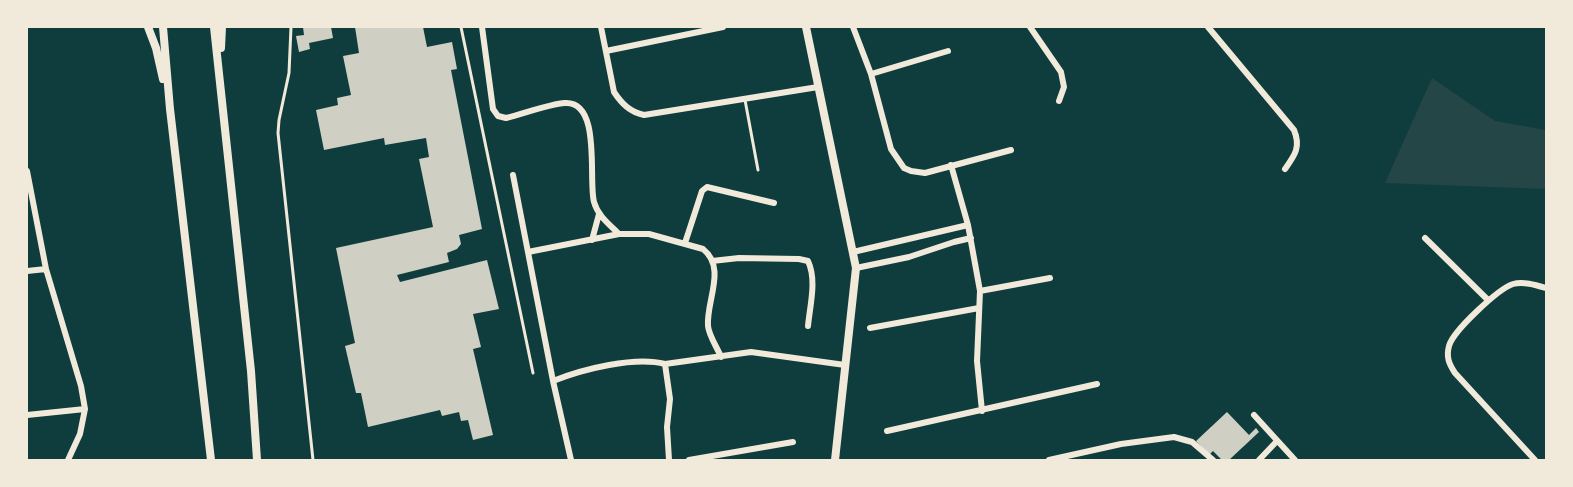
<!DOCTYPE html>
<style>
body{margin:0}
#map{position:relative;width:1573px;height:487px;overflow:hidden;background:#0f3d3e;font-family:Lora,serif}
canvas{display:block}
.frame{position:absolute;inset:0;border:28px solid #f1e9da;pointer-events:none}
</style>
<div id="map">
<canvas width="1573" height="487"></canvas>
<div class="frame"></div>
</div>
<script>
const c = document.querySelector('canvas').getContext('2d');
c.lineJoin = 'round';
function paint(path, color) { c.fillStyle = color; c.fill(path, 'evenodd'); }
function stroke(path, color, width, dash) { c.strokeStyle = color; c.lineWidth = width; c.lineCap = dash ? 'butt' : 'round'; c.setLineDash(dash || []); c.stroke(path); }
paint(new Path2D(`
 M1432,78L1495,121L1546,130V189L1385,183Z`), '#244646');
paint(new Path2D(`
 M303,27H331L333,38L309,43L310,49L299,52L296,36L304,35Z
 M355,27H423L427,47L452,42L457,69L451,70L482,229L459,235L461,244L457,249L447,253L449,262L397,275L400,282L487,260L499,309L473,314L481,347L473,349L493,435L473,440L468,420L461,421L459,412L442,416L440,410L368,427L361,393H356L345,346L355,343L336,248L433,227L419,159L429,157L426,138L385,145L384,138L324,150L316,110L338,105L337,98L351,95L343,56L359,53Z
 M1227,412L1249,435L1256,428L1259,432L1229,460H1222L1213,451L1209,455L1196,441Z`), '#cfcfc3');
stroke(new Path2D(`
 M291,27L289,73L279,120L278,133L313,460
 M461,27L533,373
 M745,100L758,170`), '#f1e9da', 3);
stroke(new Path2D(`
 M482,27L493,109L498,116L506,118C523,114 549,104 565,103C602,101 588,180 594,202C598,216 609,224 619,234
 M601,27L614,92C622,104 630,112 644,115L818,87
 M853,27L871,74L891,149L904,168L911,171L925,173L1011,150
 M1030,27L1061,72L1064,87L1059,101
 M1208,27L1294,130C1301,147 1295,155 1285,169
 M606,51L723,27
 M871,74L948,51
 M951,165L968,225L980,291L977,361L982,411
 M27,171L46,269L81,386L85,409L80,434L68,460
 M513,175L553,381L571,460
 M1425,238L1488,300
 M592,240L599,214
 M685,243L702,191L707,187L774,203
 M528,252L619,234H649L703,249C727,268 706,301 708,326C709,336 717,347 721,357
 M853,252L968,225
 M712,261L739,258L799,259L808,261C817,280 810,305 808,326
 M856,268L909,257L954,242L971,238
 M27,271L46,269
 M980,291L1050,278
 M870,328L979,308
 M665,364L670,399L667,427L669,460
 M553,381C583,369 635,356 665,364L751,352L845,365
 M27,415L85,409
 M1254,415L1295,460
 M887,431L1097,384
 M689,460L793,442
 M1049,460L1121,444L1174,437L1192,442L1213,460
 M1259,460L1277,441
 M1535,460L1455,373C1449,364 1446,357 1449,346C1453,331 1498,289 1513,284C1523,281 1536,285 1546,288`), '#f1e9da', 6);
stroke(new Path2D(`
 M806,27L856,268L835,460`), '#f1e9da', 8);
stroke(new Path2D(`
 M148,27L156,48L163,79
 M163,27L170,109L211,460
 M214,27L251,371L257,460
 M221,48L222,27`), '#f1e9da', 8);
</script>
